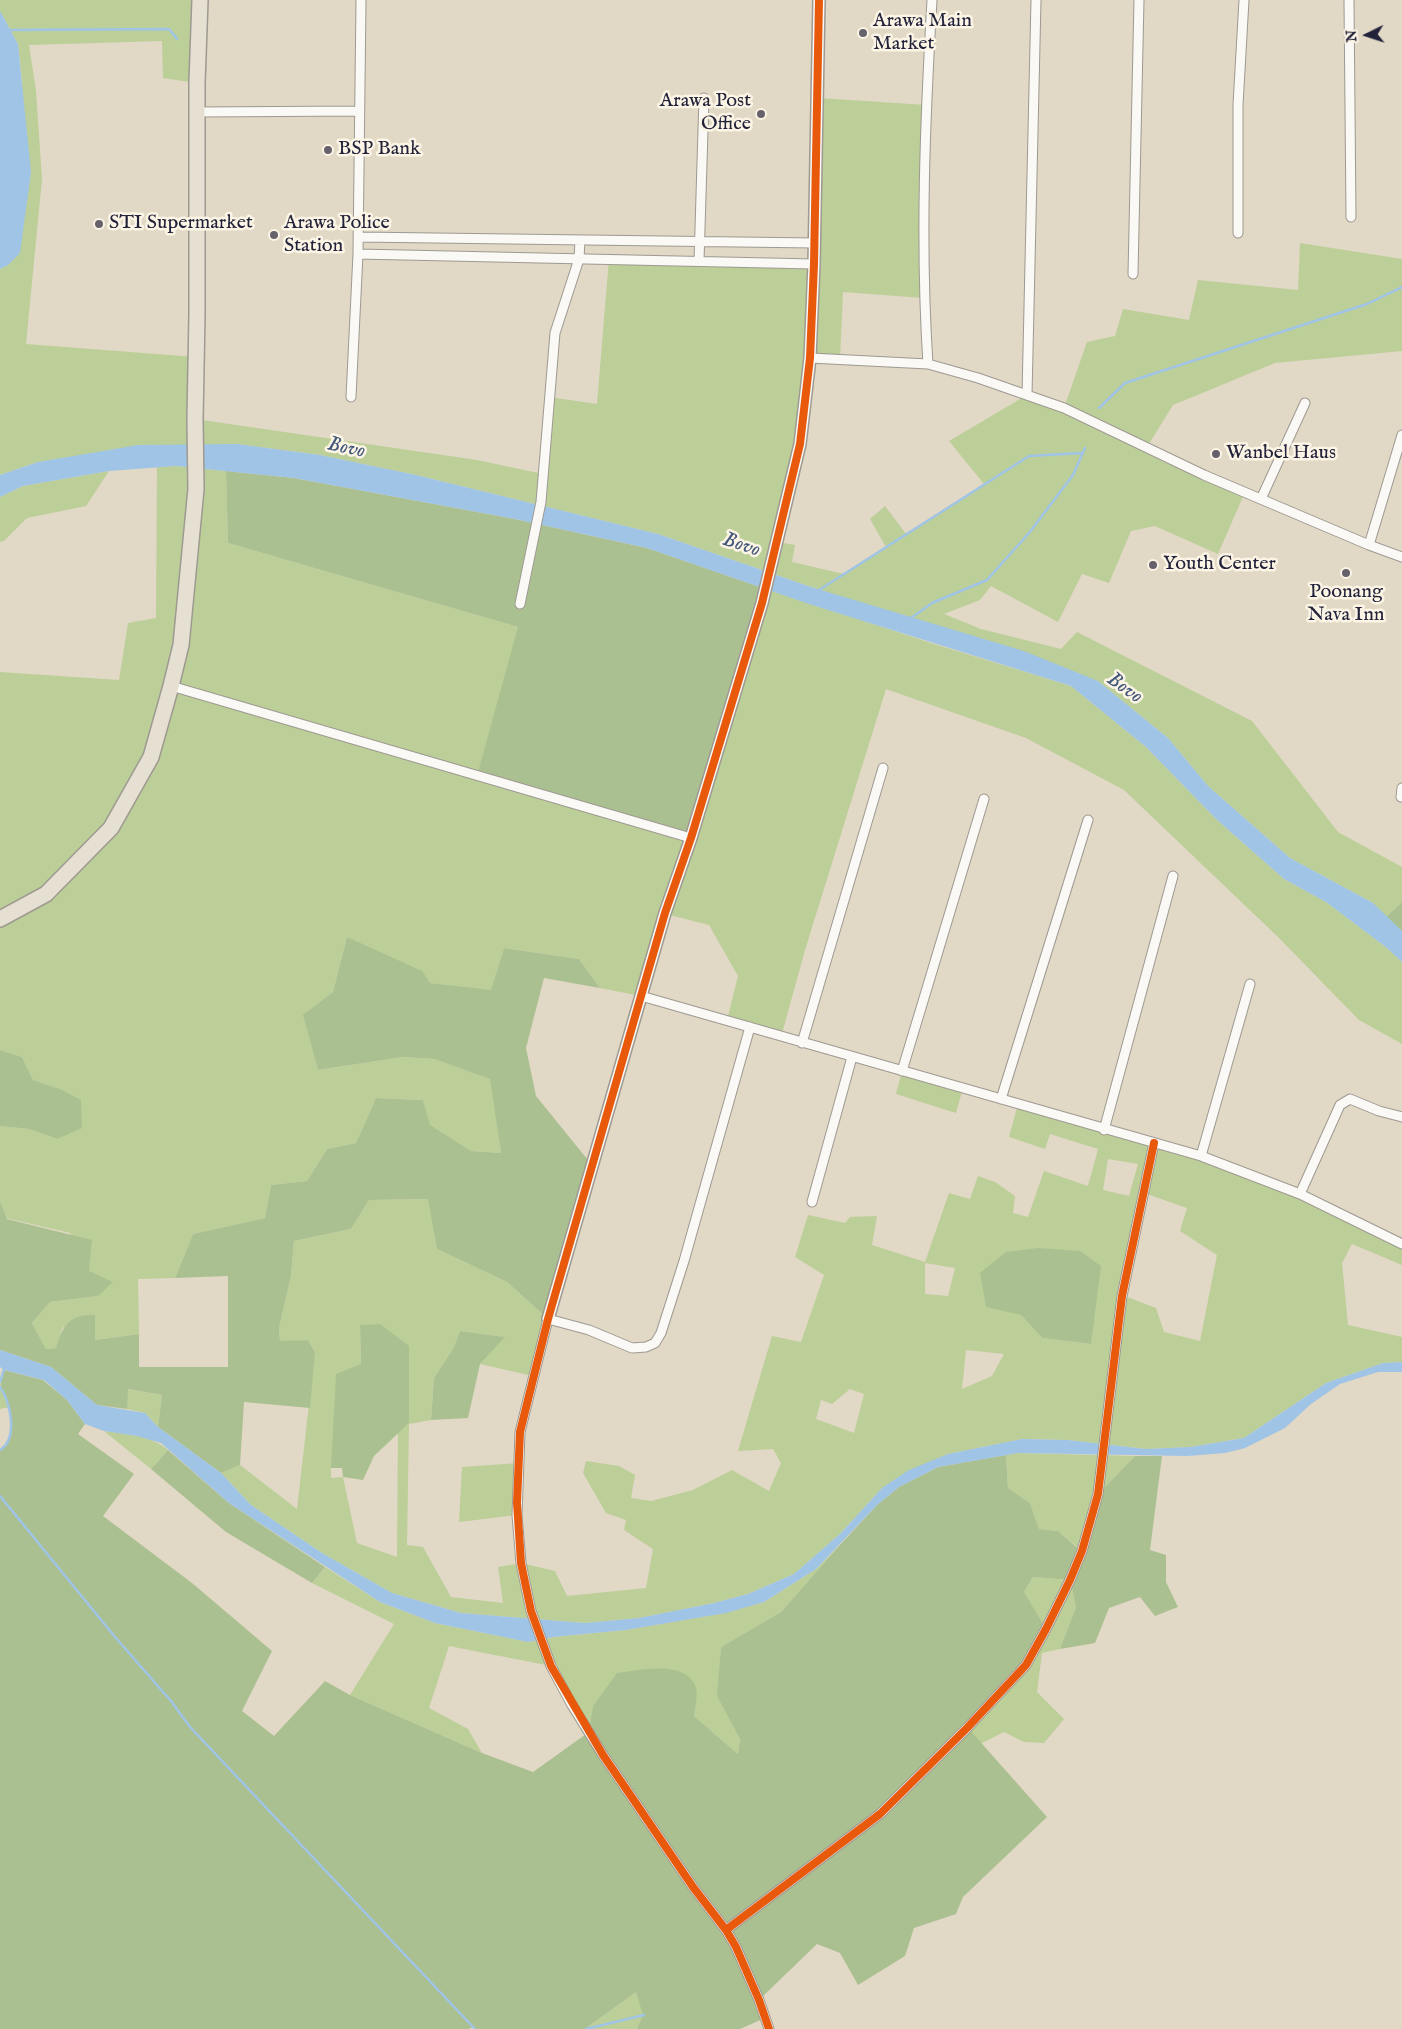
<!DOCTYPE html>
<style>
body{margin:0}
#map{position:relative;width:1402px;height:2029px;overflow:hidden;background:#e1d8c5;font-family:"IM FELL English",serif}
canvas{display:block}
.north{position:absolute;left:1342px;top:10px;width:50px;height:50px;-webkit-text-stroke:4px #fcf5e5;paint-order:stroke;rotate:266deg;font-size:14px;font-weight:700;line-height:20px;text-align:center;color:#22223b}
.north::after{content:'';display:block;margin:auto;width:18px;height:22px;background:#22223b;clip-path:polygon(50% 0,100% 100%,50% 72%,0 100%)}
</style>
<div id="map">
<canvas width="1402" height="2029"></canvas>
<div class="north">N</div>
</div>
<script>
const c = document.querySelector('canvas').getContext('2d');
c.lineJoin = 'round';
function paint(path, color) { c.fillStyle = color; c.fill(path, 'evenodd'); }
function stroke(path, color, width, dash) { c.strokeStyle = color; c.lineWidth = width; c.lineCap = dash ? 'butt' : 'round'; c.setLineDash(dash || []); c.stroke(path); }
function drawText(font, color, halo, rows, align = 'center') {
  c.font = font + ' "IM FELL English",serif'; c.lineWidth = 5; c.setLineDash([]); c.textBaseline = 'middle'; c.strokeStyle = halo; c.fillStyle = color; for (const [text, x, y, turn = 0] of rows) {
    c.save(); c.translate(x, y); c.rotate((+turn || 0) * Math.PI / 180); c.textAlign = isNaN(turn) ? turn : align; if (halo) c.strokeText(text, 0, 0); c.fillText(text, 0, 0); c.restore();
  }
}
paint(new Path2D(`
 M0,0H200L197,83L163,78L162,41L29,45L36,91L42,179L26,344L195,357V419L477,460L543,474L549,397L597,404L609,259L814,264L819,98L926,105L923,298L843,292L840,359L810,358L777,542L795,545L792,562L844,574L886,547L870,519L885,506L906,534L984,484L949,441L1027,395L1064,408L1087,342L1115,336L1123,309L1189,320L1198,280L1298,290L1300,243L1402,259V351L1275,363L1173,405L1147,447L1245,492L1218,554L1155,526L1131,531L1109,583L1082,574L1058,622L991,586L980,600L944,614L981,629L1061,649L1077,632L1252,721L1338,832L1402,867V902L1386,917L1373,903L1290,858L1208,786L1168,738L1098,681L811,587L658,534L416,475L320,455L237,444L38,462L0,475V269L8,265L22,81L18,44L0,11Z
 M176,466L226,471L228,543L518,627L766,589L931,643L1071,686L1146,747L1216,819L1284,879L1326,902L1387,948L1402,962V1044L1359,1020L1278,937L1124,790L1026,738L886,689L805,950L781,1037L727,1020L738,976L709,925L666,914L641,996L600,988L579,959L504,948L491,991L430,983L347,937L333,992L304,1016L318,1070L403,1057L434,1059L491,1079L501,1153L471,1151L429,1125L423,1100L376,1098L356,1143L327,1149L307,1181L271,1185L265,1218L193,1234L175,1278L138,1279L139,1334L95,1340L63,1327L56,1348L46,1349L32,1323L50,1302L98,1296L89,1271L70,1233L6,1218L0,1201V1126L29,1129L57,1139L60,1089L33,1080L22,1057L0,1050V672L119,680L128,623L156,618L157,467Z
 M109,471L86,506L27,518L4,541L0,542V497L23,486Z
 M902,1071L963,1088L956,1113L896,1094Z
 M1018,1104L1201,1156L1300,1194L1402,1244V1265L1352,1244L1342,1263L1348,1325L1402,1337V1362L1383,1363L1326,1383L1244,1438L1190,1447L1146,1449L1068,1440L1022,1439L948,1454L882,1488L841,1533L794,1574L748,1594L714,1603L639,1618L585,1623L461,1613L392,1593L322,1553L251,1505L221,1473L240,1465L297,1509L315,1352L308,1340L280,1342L279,1328L291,1276L294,1241L351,1229L369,1200L429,1199L437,1249L507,1282L548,1319L533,1376L480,1364L504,1337L460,1331L453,1349L434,1378L431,1420L409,1424L407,1545L423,1547L451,1597L503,1603L498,1567L521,1563L555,1571L567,1596L646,1588L653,1549L624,1530L626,1520L606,1513L583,1473L586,1461L619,1466L635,1475L631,1498L651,1501L693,1490L732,1470L769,1491L781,1463L773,1449L738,1451L772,1336L801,1342L824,1275L795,1257L808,1215L845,1223L850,1217L877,1216L872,1245L925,1262L949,1193L970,1199L978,1176L995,1182L1015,1196L1013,1213L1028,1217L1044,1171L1088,1186L1098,1149L1050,1134L1045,1149L1009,1137ZM1108,1159L1138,1164L1129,1196L1103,1190ZM1144,1193L1187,1208L1180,1231L1217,1255L1200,1341L1164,1332L1156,1308L1122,1295ZM925,1263L955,1268L948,1296L925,1294ZM1021,1315L1091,1344L1042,1338ZM360,1325L409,1423L398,1433L397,1557L357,1543L343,1477L331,1478V1468L361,1364ZM966,1350L1004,1354L992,1376L962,1389ZM850,1389L864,1394L854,1433L816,1419L821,1400L832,1404Z
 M0,1387L10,1407L0,1409Z
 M127,1389L162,1395L158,1427L145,1413L127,1409Z
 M104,1431C125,1434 151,1435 168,1450L151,1469Z
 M1018,1453L1135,1456L1098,1494L1082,1551L1058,1531L1039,1529L1030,1503L1008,1488L1006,1455Z
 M519,1463L517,1515L459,1522L462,1467Z
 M838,1547L781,1612L721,1647L718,1696L740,1739L738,1754L694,1716L696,1689L589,1732L551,1666L449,1646L429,1708L468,1729L482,1753L350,1695L394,1624L312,1583L325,1567L380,1602L435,1623L528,1642L553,1637L626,1630L725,1613L764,1602L816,1569Z
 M1033,1577L1070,1580L1076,1607L1060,1649L1042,1653L1037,1692L1064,1719L1044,1743L1024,1742L1004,1732L980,1744L967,1728L1024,1592Z
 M636,1992L644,2015L637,2029H585Z`), '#bccf98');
paint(new Path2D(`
 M226,471L294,478L515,519L647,548L766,589L691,838L477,776L518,627L228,543Z
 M1402,902V931L1386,917Z
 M347,937L422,971L430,983L491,990L504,948L579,959L600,988L544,978L526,1048L536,1096L592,1165L548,1319L507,1282L437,1249L428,1199L369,1200L351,1229L294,1241L291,1276L279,1328L280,1341L308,1340L315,1352L310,1408L244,1402L240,1465L221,1473L158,1427L162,1395L128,1389L127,1409L97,1405L51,1367L0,1350V1201L7,1219L92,1240L89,1271L113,1282L98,1296L50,1302L32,1323L46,1349L56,1348C63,1325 69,1314 95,1315V1340L139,1334V1367H228V1276L175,1278L193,1234L265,1218L271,1185L307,1181L327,1149L356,1143L376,1098L423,1100L430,1125L471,1151L501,1153L490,1079L434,1059L403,1057L318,1070L303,1015L333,992Z
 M0,1050L22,1057L33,1080L60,1089L81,1100L82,1128L57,1139L29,1129L0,1126Z
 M1038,1248L1080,1251L1101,1266L1091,1344L1042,1338L1021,1315L986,1307L980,1273L1006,1252Z
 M380,1324L409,1346V1423L374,1456L363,1480L343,1477L342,1468H331L336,1374L361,1364L360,1325Z
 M460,1331L505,1337L480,1364L468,1418L431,1420L434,1378L453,1349Z
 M4,1370L43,1380L67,1400L85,1424L78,1434L134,1474L103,1516L192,1583L272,1651L242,1711L274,1736L325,1681L350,1695L482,1753L533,1772L589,1732L593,1706L617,1673C640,1670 687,1659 696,1688C698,1696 695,1709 694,1716L738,1754L740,1739L717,1696L721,1647L781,1612L838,1547L877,1505L899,1487L938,1467L1006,1455L1008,1488L1030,1503L1039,1529L1058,1531L1081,1551L1098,1494L1135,1456H1162L1150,1550L1166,1555V1582L1178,1607L1155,1616L1140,1597L1109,1608L1095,1643L1060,1649L1076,1607L1070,1580L1033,1577L1024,1592L1046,1629L1026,1665L968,1728L1047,1817L963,1897L956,1914L914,1928L905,1956L858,1985L840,1953L817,1944L760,1999L765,2018L740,2029H637L643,2015L636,1992L585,2029H475L473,2027L469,2029H0V1450C19,1438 10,1402 0,1387Z
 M168,1450L229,1503L325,1567L312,1583L226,1532L151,1469Z`), '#abc091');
paint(new Path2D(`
 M0,11L18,44L31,172L20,253L8,265L0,269Z
 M237,444L320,455L416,475L658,534L811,587L1024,651L1098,681L1168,738L1208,786L1290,858L1373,903L1402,931V962L1387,948L1326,902L1284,879L1216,819L1146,747L1071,686L809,604L647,548L515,519L294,478L176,466L109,471L23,486L0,497V475L38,462L138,445Z
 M0,1350L51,1367L97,1405L145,1413L158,1427L221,1473L251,1505L322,1553L392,1593L461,1613L585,1623L639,1618L714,1603L748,1594L794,1574L841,1533L882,1488L909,1470L948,1454L1022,1439L1068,1440L1146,1449L1190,1447L1244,1438L1326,1383L1383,1363L1402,1362V1372H1378L1340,1384L1311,1404L1285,1428L1245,1448L1225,1453L1187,1456L1018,1453L938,1467L899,1487L877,1505L816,1569L764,1602L726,1613L626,1630L553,1637L528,1642L435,1623L380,1602L229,1503L161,1443L137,1436L104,1431L85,1424L67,1400L44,1380L4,1370L0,1367Z`), '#a0c4e6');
stroke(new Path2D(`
 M8,30L169,29L177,39
 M1099,408L1125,383L1367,304L1402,287
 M819,590L1029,456L1083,453
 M911,618L932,603L987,580L1029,533L1073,475L1085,448
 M0,1382L4,1369
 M0,1387C10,1402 19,1438 0,1450
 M0,1496L115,1637L171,1701L190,1727L475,2029
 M586,2029L644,2015`), '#a0c4e6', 2.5);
const minor = new Path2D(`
 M1349,0L1351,217
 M197,112L358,111
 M1238,233V105L1244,0
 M358,237L815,243
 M358,254L814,264
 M699,261L704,98
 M1133,274L1139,0
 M810,358L928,364L978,378L1064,408L1204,475L1369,545L1402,557
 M928,364C920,243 925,121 932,0
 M1027,395L1036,0
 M351,397L358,254L361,0
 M1261,499L1305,403
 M1369,545L1402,435
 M520,604L541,502L555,333L579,259L580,240
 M171,686L691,838
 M1401,797L1402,788
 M641,996L1201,1156L1300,1194L1402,1244
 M750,1027L684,1261L661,1333L655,1343L646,1347L632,1348L589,1330L548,1319L520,1432L517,1515L521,1563L531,1611L551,1666L572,1705L603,1755L693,1887L726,1930L736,1947L759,2000L769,2029
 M802,1043L883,768
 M902,1071L984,799
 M1001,1099L1088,820
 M1104,1130L1173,876
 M1201,1156L1250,984
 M1300,1194L1340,1105L1350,1099L1379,1111L1402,1117
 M812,1202L852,1057
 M726,1930L880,1814L967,1728L1026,1665L1046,1629L1070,1580L1082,1551L1098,1494L1122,1296L1154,1143`);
const tertiary = new Path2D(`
 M548,1319L641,996L665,913L691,838L762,603L800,444L810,358L814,264L819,0`);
const primary = new Path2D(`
 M0,919L46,894L111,828L151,757L171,686L181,645L196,489L195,419L197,315V83L200,0`);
stroke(minor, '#9e9991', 11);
stroke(tertiary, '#9e9991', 14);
stroke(primary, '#9e9991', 18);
stroke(minor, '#faf9f6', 9);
stroke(tertiary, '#faf9f6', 11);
stroke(primary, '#e6e0d3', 15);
stroke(new Path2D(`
 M726,1930L880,1814L967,1728L1026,1665L1046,1629L1070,1580L1082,1551L1098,1494L1122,1296L1154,1143
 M769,2029L759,2000L736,1947L726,1930L693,1887L603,1755L551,1666L531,1611L521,1563L517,1503L520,1432L548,1319L641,996L665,913L691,838L762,603L800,444L810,358L814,264L819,0`), '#e8590c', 8);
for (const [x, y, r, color] of [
 [863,33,5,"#65626b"],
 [761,114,5,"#65626b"],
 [328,150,5,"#65626b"],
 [99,224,5,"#65626b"],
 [274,235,5,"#65626b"],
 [1216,454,5,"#65626b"],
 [1153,565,5,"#65626b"],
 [1346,573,5,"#65626b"]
]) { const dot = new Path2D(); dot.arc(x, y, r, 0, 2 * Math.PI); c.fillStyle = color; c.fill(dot); stroke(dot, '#fcf5e5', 2); }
drawText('20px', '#22223b', '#fcf5e5', [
 ["Arawa Main",873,22],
 ["Market",873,45],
 ["Arawa Post",751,102,"right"],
 ["Office",751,125,"right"],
 ["BSP Bank",338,150],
 ["STI Supermarket",109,224],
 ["Arawa Police",284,224],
 ["Station",284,247],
 ["Wanbel Haus",1226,454],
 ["Youth Center",1163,565],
 ["Poonang",1346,593,"center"],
 ["Nava Inn",1346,616,"center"]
], 'left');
drawText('italic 21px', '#44587c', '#fcf5e5', [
 ["Bovo",346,449,12],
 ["Bovo",741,546,18],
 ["Bovo",1124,689,35]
]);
</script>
